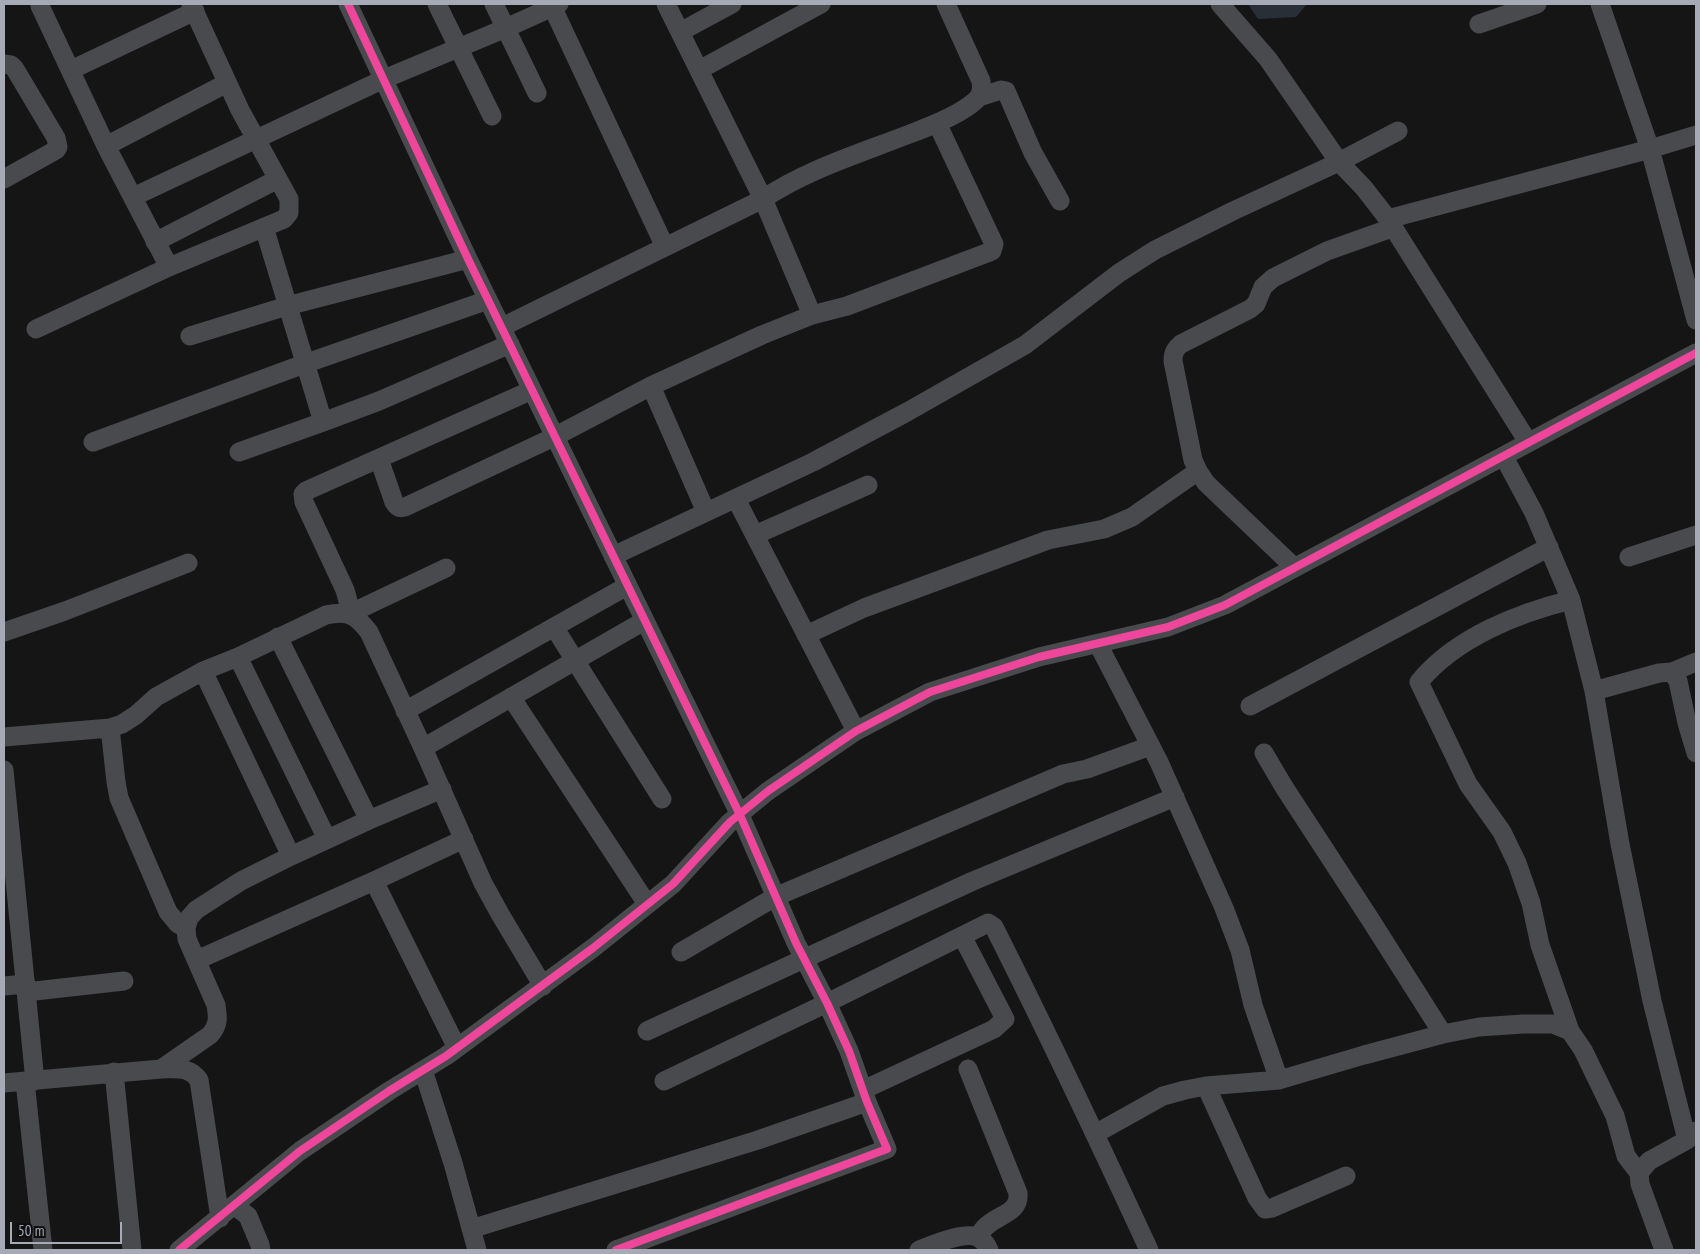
<!DOCTYPE html>
<style>
body{margin:0}
#map{position:relative;width:1700px;height:1254px;overflow:hidden;background:#151515;font-family:"PT Sans Narrow",sans-serif}
canvas{display:block}
.frame{position:absolute;inset:0;border:5px solid #a5aab6;pointer-events:none}
.scale{position:absolute;left:10px;top:1222px;width:112px;height:22px;box-sizing:border-box;border:2px solid #a5aab6;border-top:0;padding-left:6px;font-size:15px;line-height:18px;white-space:nowrap;color:#a5aab6;-webkit-text-stroke:4px #0f0f11;paint-order:stroke}
</style>
<div id="map">
<canvas width="1700" height="1254"></canvas>
<div class="frame"></div>
<div class="scale">50 m</div>
</div>
<script>
const c = document.querySelector('canvas').getContext('2d');
c.lineJoin = 'round';
function paint(path, color) { c.fillStyle = color; c.fill(path, 'evenodd'); }
function stroke(path, color, width, dash) { c.strokeStyle = color; c.lineWidth = width; c.lineCap = dash ? 'butt' : 'round'; c.setLineDash(dash || []); c.stroke(path); }
paint(new Path2D(`
 M1248,4H1307L1296,17L1258,19Z`), '#282f37');
stroke(new Path2D(`
 M348,4L468,259L740,815L796,943L827,1003L849,1051L867,1102L887,1149L616,1250
 M437,4L492,116
 M494,4L537,93
 M551,4L665,247
 M666,4L763,199L812,315
 M1220,4L1268,59L1339,162L1364,188L1388,219L1528,442
 M1600,4L1650,149L1696,320
 M40,6L106,146L169,267
 M1479,24L1537,4
 M680,32L732,4
 M4,64L11,65L15,69L56,138L58,147L56,150L4,179
 M71,70L195,11
 M699,70L821,4
 M979,97L1001,90L1006,91L1033,153L1060,201
 M106,146L227,83
 M133,197L384,79L506,28L559,4
 M1388,219L1650,149L1696,135
 M264,227L323,422L379,401L510,344
 M155,242L278,179
 M502,327L763,199C806,170 858,154 907,135C926,128 960,115 975,101C982,95 982,89 981,81L946,4
 M36,329L169,267L284,219L289,213V199L240,110L191,4
 M190,336L287,306L468,259
 M651,386L706,512
 M93,442L304,364L488,300
 M239,452L323,422
 M1504,457L1534,513L1571,600L1594,691L1620,844L1652,1001L1687,1140
 M379,459L394,502C397,507 399,509 405,507L554,437L651,386L762,335L812,315L847,306L992,251L994,244L937,123
 M736,499L856,731
 M755,535L868,485
 M613,556L813,462L907,412L1025,345L1119,273L1155,250L1233,211L1339,162L1398,131
 M1629,557L1696,535
 M1294,567L1206,483L1198,471L1193,460L1173,361C1173,353 1175,349 1181,344L1250,309L1256,304L1263,287L1273,278L1327,251L1386,230L1389,227L1388,219
 M446,568L349,614L348,601L345,590L304,502L303,494L306,491L532,390
 M554,627L662,799
 M4,632L65,611L188,563
 M806,635L864,608L1048,540L1104,529L1132,517L1198,471
 M278,637L369,820
 M1098,644L1159,762L1224,908L1240,950L1253,1005L1279,1080
 M238,657L327,839
 M203,671L291,856
 M1672,672L1696,662
 M1594,691L1659,673L1672,672L1678,681L1687,723L1696,753
 M511,697L647,904
 M1250,706L1549,547
 M405,711L627,586
 M110,728L116,782L119,798L168,912L178,924L186,928
 M4,737L110,728L122,724L136,715L156,697L203,671L238,657L326,615C348,610 356,615 369,632L423,748L483,883L500,914L543,986
 M423,748L644,621
 M1264,753L1284,787L1370,919L1443,1034
 M4,770L35,1081
 M374,881L457,1048
 M681,952L775,897L1063,774L1087,769L1150,746
 M197,960L374,881L464,839
 M4,986L26,984
 M26,992L124,981
 M647,1031L973,881L1175,797
 M1570,1031L1540,945L1531,903L1517,863L1502,832L1468,784L1419,682C1455,638 1518,613 1571,600
 M161,1069L210,1035C219,1025 218,1017 216,1005L187,939L186,928L189,918L196,910L241,881L291,856L369,820L442,789
 M968,1069L1018,1193C1020,1212 1001,1214 989,1224C984,1227 981,1232 978,1237
 M423,1070L453,1163L477,1250
 M114,1072L132,1250
 M25,1081L43,1250
 M664,1081L827,1003L988,923L994,927C1048,1034 1099,1142 1149,1250
 M4,1083L161,1069C176,1069 189,1066 199,1080L220,1218
 M1206,1086L1257,1198L1265,1209L1272,1208L1346,1176
 M863,1090L994,1029L1005,1019L962,936
 M1095,1134L1163,1096L1185,1090L1206,1086L1279,1080L1364,1055L1443,1034L1479,1027L1523,1024H1553L1570,1031L1583,1050L1615,1116L1626,1156L1639,1173
 M235,1206L248,1216L260,1245L261,1250
 M471,1229L758,1140L867,1102
 M179,1250L300,1151L389,1091L446,1056L593,948L673,884L730,822L768,791L856,731L930,692L1039,657L1168,627L1225,605L1696,353
 M919,1250C932,1245 966,1230 979,1238C984,1241 987,1245 989,1250
 M1664,1250L1640,1184L1639,1173L1649,1161L1687,1140L1696,1131`), '#494a4e', 19);
stroke(new Path2D(`
 M348,4L468,259L740,815L796,943L827,1003L849,1051L867,1102L887,1149L616,1250
 M179,1250L300,1151L389,1091L446,1056L593,948L673,884L730,822L768,791L856,731L930,692L1039,657L1168,627L1225,605L1696,353`), '#ed469a', 8);
</script>
